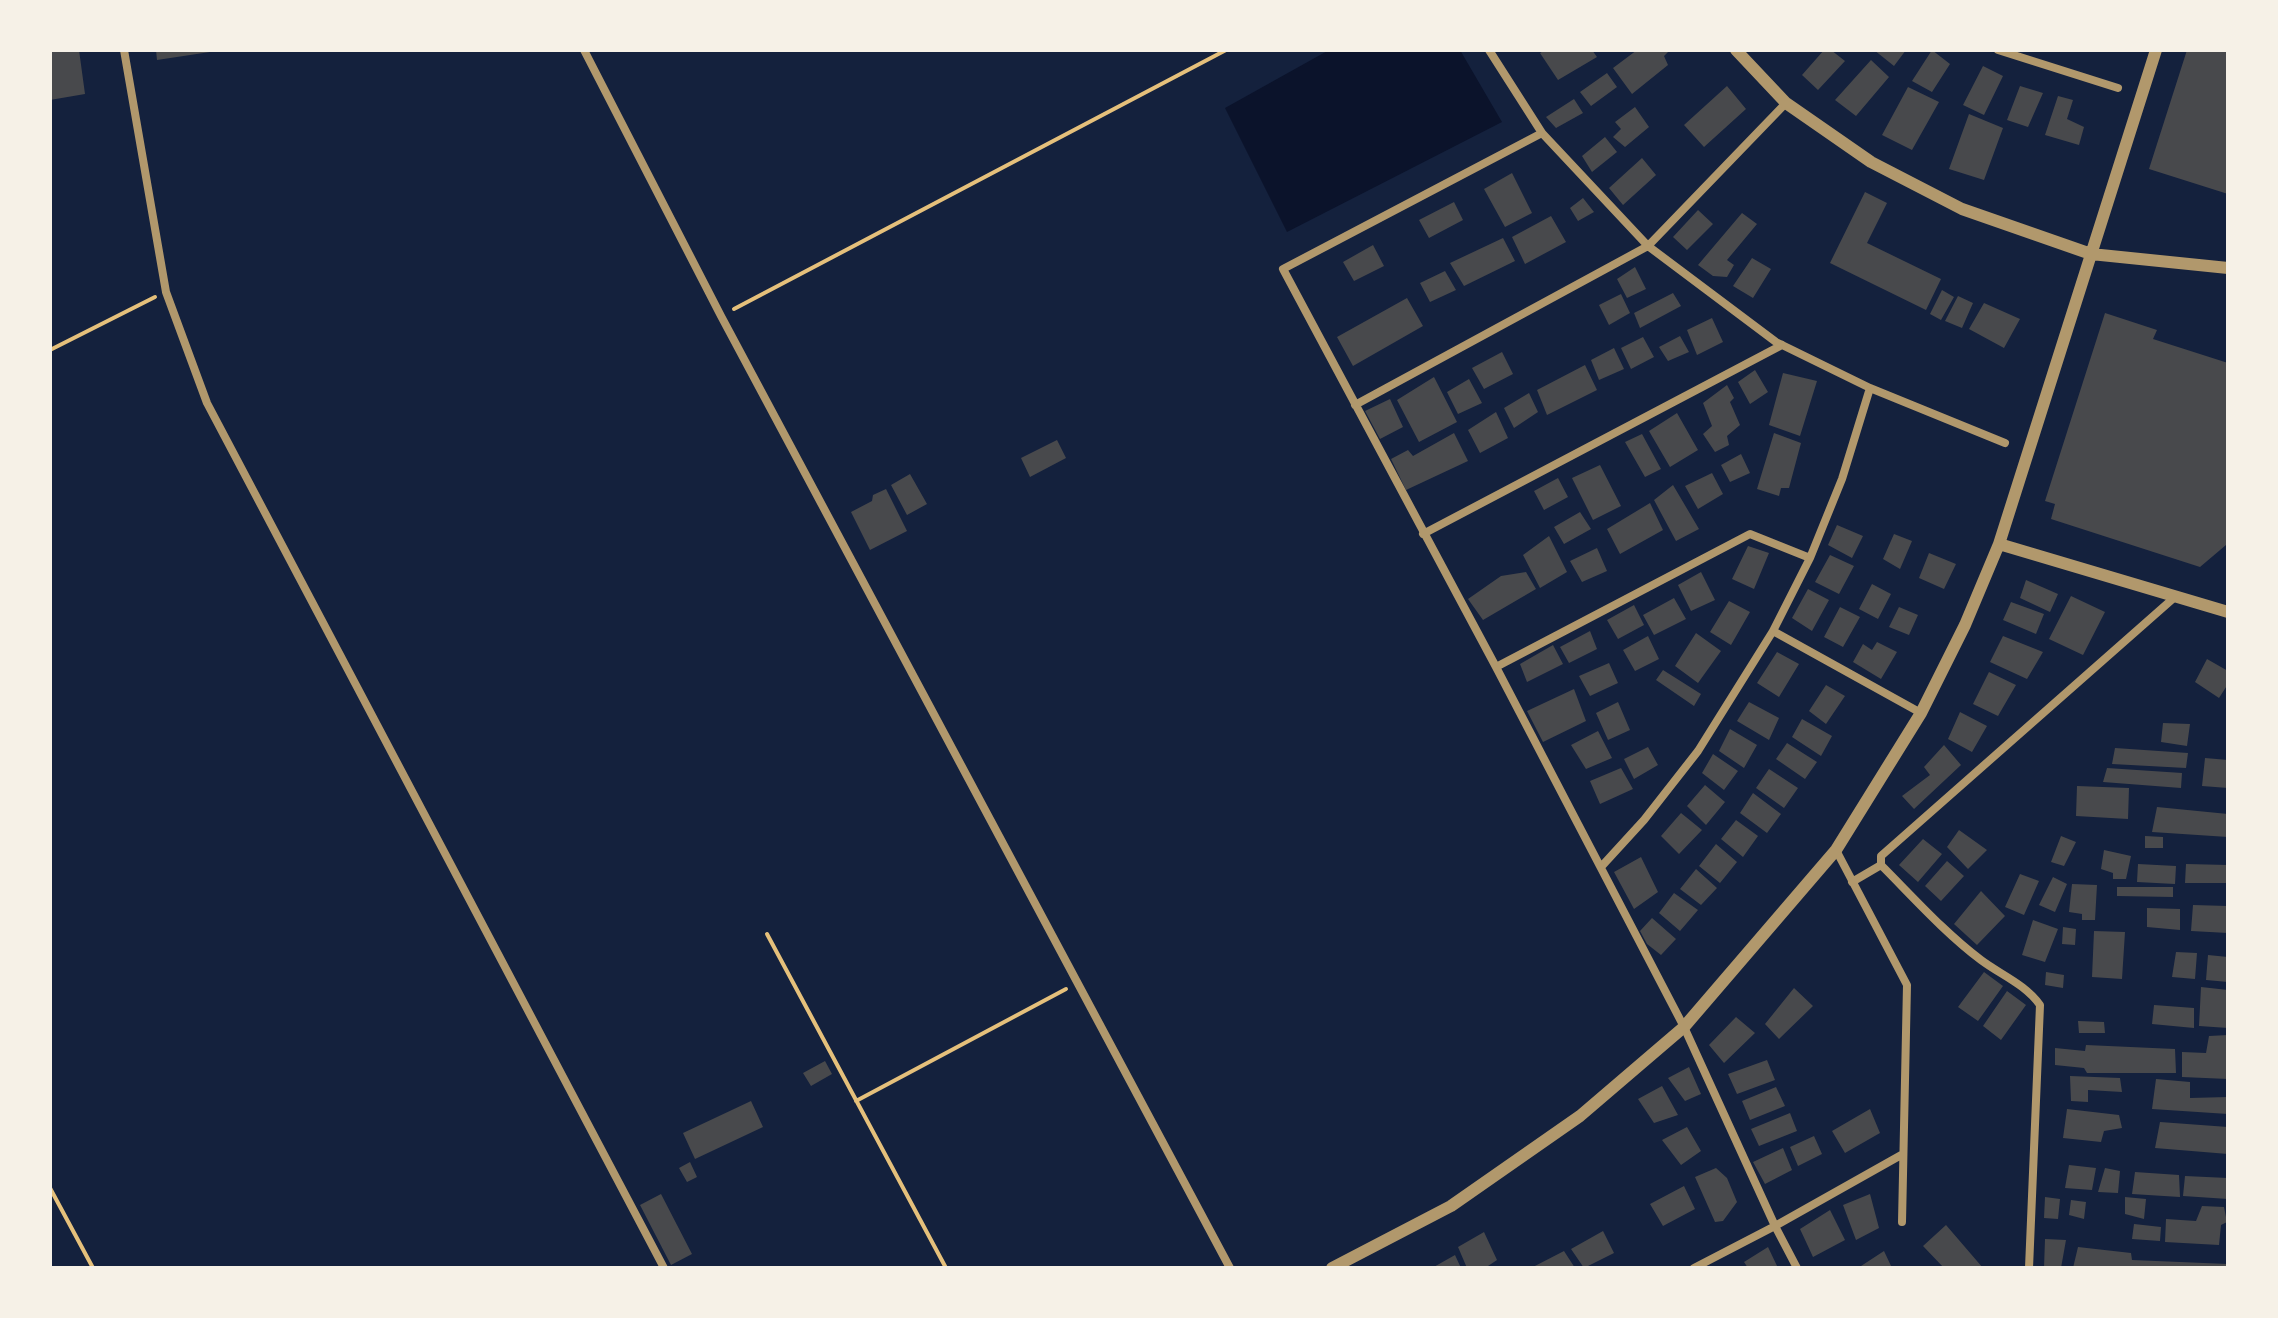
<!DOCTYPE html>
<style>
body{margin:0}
#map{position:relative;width:2278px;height:1318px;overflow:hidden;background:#14213d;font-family:"Source Sans 3",sans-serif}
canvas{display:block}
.frame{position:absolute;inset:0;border:52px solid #f6f1e7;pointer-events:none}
</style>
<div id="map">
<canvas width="2278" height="1318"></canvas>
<div class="frame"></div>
</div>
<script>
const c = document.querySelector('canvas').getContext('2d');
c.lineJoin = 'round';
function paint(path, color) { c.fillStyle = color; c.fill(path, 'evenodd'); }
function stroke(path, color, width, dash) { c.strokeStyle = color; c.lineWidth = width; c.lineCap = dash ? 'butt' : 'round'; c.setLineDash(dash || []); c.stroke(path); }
paint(new Path2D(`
 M1329,50H1460L1502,122L1287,232L1225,108Z`), '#0b132b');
paint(new Path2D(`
 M50,50H79L85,94L50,100Z
 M156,50H210V52L157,60Z
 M1545,50H1592L1597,57L1558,80L1540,53Z
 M1637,50H1670L1664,56L1668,65L1632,94L1613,68Z
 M1824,50H1831L1845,61L1818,90L1802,75Z
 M1874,50H1906L1894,66Z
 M1932,50L1950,64L1932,92L1912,81Z
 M2187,50H2228V194L2149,169Z
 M1871,60L1889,77L1856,116L1835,100Z
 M1983,66L2003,76L1984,115L1963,105Z
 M1607,73L1617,87L1591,106L1580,92Z
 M1727,86L1746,109L1704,147L1684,125Z
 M2020,86L2043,93L2028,127L2007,120Z
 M1908,87L1939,102L1912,150L1882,135Z
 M2058,96L2073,100L2067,119L2084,127L2079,145L2045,135Z
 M1574,99L1583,113L1556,128L1546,117Z
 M1635,107L1649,127L1625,147L1613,137L1621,129L1615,122Z
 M1969,114L2003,128L1984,180L1949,169Z
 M1605,137L1617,152L1592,172L1582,156Z
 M1642,158L1656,175L1623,205L1609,188Z
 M1512,173L1532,213L1505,227L1484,189Z
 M1865,192L1887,203L1867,243L1941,279L1926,310L1830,263Z
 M1583,198L1594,212L1578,221L1570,208Z
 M1454,202L1463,220L1429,238L1419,220Z
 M1698,210L1713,224L1687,250L1673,237Z
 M1742,213L1757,224L1727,260L1734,265L1727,277L1713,276L1698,265Z
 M1551,216L1566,242L1525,264L1512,237Z
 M1503,238L1515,261L1464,286L1450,263Z
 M1373,245L1384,266L1354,281L1343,262Z
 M1752,258L1771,269L1753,298L1733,286Z
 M1635,267L1646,289L1627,298L1617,279Z
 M1445,271L1456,290L1430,302L1420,283Z
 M1942,290L1954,297L1941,320L1930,314Z
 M1673,293L1681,306L1640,328L1634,313Z
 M1621,294L1630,313L1609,325L1599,305Z
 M1958,296L1973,303L1962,328L1945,321Z
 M1407,298L1423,326L1353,366L1337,337Z
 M1984,303L2020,319L2004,348L1969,329Z
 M2105,313L2157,330L2153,339L2228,363V539L2226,545L2200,567L2051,519L2055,504L2045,501Z
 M1712,318L1723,342L1697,355L1687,330Z
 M1680,336L1689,352L1668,361L1659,347Z
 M1643,337L1654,357L1631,369L1621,348Z
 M1614,348L1624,369L1599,380L1591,360Z
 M1502,352L1513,374L1484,389L1472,368Z
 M1585,365L1597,390L1547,415L1537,390Z
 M1755,370L1768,392L1750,404L1738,382Z
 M1783,373L1817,381L1800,436L1769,425Z
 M1434,377L1457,422L1419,442L1397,400Z
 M1469,379L1482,403L1458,414L1447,392Z
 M1727,385L1734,398L1730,402L1740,425L1727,436L1729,445L1715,452L1703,434L1712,426L1703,403Z
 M1529,393L1538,412L1514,428L1504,408Z
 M1390,399L1403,427L1380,439L1365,411Z
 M1496,412L1508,438L1480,453L1468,430Z
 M1677,413L1698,450L1670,467L1649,431Z
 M1454,433L1468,461L1406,490L1391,459L1408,450L1413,456Z
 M1774,433L1801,443L1789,488H1781L1779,496L1757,489Z
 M1642,434L1661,469L1645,477L1625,442Z
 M1057,440L1066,458L1030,477L1021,458Z
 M1741,454L1750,473L1730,482L1721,465Z
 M1600,465L1621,506L1593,520L1572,478Z
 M1712,473L1723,494L1698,509L1685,486Z
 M910,474L927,504L907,515L891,485Z
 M1558,478L1568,497L1544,510L1534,491Z
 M1673,485L1699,529L1676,541L1654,500Z
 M886,489L907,531L870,550L851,512L872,501L873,495Z
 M1650,503L1663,530L1620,554L1607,529Z
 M1580,512L1591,529L1564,544L1554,527Z
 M1837,525L1863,536L1852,558L1828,545Z
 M1894,534L1912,541L1900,569L1883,559Z
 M1549,536L1567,572L1540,588L1523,555Z
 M1748,546L1769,553L1754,589L1732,579Z
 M1597,548L1607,571L1582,582L1570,561Z
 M1929,553L1956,564L1944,589L1919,578Z
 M1830,555L1854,566L1839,594L1815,582Z
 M1526,572L1536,589L1483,620L1468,599L1501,576Z
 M1701,572L1715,600L1691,611L1678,585Z
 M2026,580L2058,594L2050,612L2020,598Z
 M1872,584L1891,594L1878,619L1859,609Z
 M1808,589L1829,600L1812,631L1792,618Z
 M2071,596L2105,612L2083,655L2049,639Z
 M1674,598L1686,619L1654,635L1643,615Z
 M1729,601L1750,612L1731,645L1710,632Z
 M2011,602L2044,614L2036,634L2003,620Z
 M1634,605L1644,625L1618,639L1607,620Z
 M1840,607L1860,617L1843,647L1824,637Z
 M1899,607L1918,615L1909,635L1889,627Z
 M1590,631L1597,649L1569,663L1560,647Z
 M1696,633L1721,651L1698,683L1675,666Z
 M1648,636L1659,659L1635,671L1623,650Z
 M2003,636L2043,652L2027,679L1990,662Z
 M1877,642L1897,652L1881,679L1853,662L1863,644L1872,650Z
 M1553,645L1563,664L1527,682L1520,664Z
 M1777,652L1799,664L1779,697L1757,683Z
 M2207,659L2228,671V684L2219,698L2195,682Z
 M1609,663L1618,683L1590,696L1579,676Z
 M1663,670L1701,694L1694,706L1656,680Z
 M1989,672L2016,685L1998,716L1973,704Z
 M1826,685L1845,696L1826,724L1809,711Z
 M1574,689L1586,721L1543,742L1527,711Z
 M1618,702L1630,730L1608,740L1596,713Z
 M1749,702L1779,718L1769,740L1737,721Z
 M1960,712L1987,726L1972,752L1948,739Z
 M1802,719L1832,736L1821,756L1792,737Z
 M2163,723L2190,724L2187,746L2161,742Z
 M1730,729L1757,745L1744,768L1719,751Z
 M1598,731L1612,758L1586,769L1571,745Z
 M1787,743L1817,762L1805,779L1776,759Z
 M1944,745L1961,765L1914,809L1902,796L1930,775L1924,767Z
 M1648,747L1658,765L1634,779L1624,759Z
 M2115,748L2188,753L2186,768L2112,764Z
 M1713,754L1738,771L1724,790L1702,773Z
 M2205,758L2228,760V788L2202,786Z
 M1621,768L1633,789L1600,804L1590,781Z
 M2107,768L2182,773L2181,788L2103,782Z
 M1769,769L1798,788L1784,808L1756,788Z
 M1705,785L1725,802L1706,825L1687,806Z
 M2077,786L2129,788L2128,819L2076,816Z
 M1753,793L1781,814L1767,833L1740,813Z
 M2157,807L2228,814V837L2152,832Z
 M1681,813L1702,830L1679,854L1661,836Z
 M1736,820L1758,836L1743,857L1721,839Z
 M1959,830L1987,850L1968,869L1947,847Z
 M2061,836L2076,842L2064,866L2051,862Z
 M2145,836L2163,837V848H2145Z
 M1923,839L1942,854L1918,882L1899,865Z
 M1716,844L1737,862L1720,883L1699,866Z
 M2104,850L2131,856L2126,879H2113V873L2101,869Z
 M1641,857L1658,892L1634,909L1614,872Z
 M1947,861L1964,876L1941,901L1925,886Z
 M2138,864L2176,866L2175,884L2137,882Z
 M2186,864L2228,865V883H2185Z
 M1696,869L1717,888L1701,905L1680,889Z
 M2020,874L2039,881L2024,915L2005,907Z
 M2053,877L2067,884L2055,912L2039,905Z
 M2072,884L2097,885L2095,920H2082V914L2069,912Z
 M2117,887H2173V897L2117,896Z
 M1981,891L2005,916L1977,945L1954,924Z
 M1674,893L1698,910L1680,931L1659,913Z
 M2193,905L2228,906V933L2191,931Z
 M2147,908L2180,909V930L2147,927Z
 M1652,918L1676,939L1661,955L1647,944L1640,931Z
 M2033,920L2058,929L2045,962L2022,955Z
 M2063,927L2076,929L2075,945L2062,944Z
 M2094,931L2125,932L2122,979L2092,977Z
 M2176,952L2197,953L2195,979L2172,977Z
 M2208,955L2228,957V982L2206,980Z
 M1984,972L2003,986L1978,1021L1958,1007Z
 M2046,972L2064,975L2063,988L2045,985Z
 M2201,987L2228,990V1028L2199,1026Z
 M1794,988L1813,1006L1779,1039L1765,1024Z
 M2007,991L2026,1005L2001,1040L1983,1026Z
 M2154,1005L2194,1008V1028L2152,1024Z
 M1736,1017L1755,1033L1724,1063L1709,1045Z
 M2078,1021L2104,1022L2105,1033H2079Z
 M2228,1035V1079L2182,1077V1052L2206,1053L2209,1036Z
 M2086,1045L2175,1049L2176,1073H2087L2084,1068L2055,1065V1048L2085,1051Z
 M1767,1060L1775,1080L1737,1094L1728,1074Z
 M825,1061L832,1074L811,1086L803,1073Z
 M1689,1067L1701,1094L1685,1101L1668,1078Z
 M2070,1076L2120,1078L2122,1092L2088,1090V1102L2071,1101Z
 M2156,1079L2190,1082V1098L2228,1097V1114L2152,1109Z
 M1662,1086L1678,1115L1654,1123L1638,1099Z
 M1776,1087L1785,1106L1750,1120L1742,1101Z
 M751,1101L763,1127L695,1159L683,1133Z
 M1870,1109L1880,1133L1845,1153L1832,1131Z
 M2067,1109L2119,1115L2122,1128L2104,1131L2101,1142L2063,1138Z
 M1790,1113L1797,1131L1759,1146L1751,1129Z
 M2160,1122L2228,1127V1154L2155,1148Z
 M1687,1127L1701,1151L1681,1165L1662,1140Z
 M1814,1136L1822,1154L1798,1166L1790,1147Z
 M1783,1148L1792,1170L1765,1184L1753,1162Z
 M690,1162L697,1177L687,1182L679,1168Z
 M2069,1165L2096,1168L2092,1190L2065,1188Z
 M1716,1168L1727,1178L1737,1202L1723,1221L1715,1222L1695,1177Z
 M2105,1168L2120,1171L2118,1193L2098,1192Z
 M2135,1172L2179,1175L2180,1197L2132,1194Z
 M2185,1176L2228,1178V1199L2183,1196Z
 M1684,1186L1695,1209L1663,1226L1650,1204Z
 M661,1194L692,1254L671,1265L640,1205Z
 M1870,1194L1879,1228L1856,1240L1843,1205Z
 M2045,1197L2060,1199L2058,1219L2044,1218Z
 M2125,1197L2146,1199L2144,1219L2125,1214Z
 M2071,1200L2086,1202L2084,1219L2069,1215Z
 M2202,1206L2224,1207L2227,1222L2221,1225L2219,1245L2165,1242L2166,1219L2196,1221Z
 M1830,1210L1845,1240L1813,1257L1800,1229Z
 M2134,1224L2161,1227L2160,1241L2132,1239Z
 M1946,1225L1983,1268H1944L1923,1246Z
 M1603,1231L1614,1253L1584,1268L1571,1249Z
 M1484,1232L1497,1260L1485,1268H1467L1458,1247Z
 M2045,1239L2066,1240L2061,1268H2044Z
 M1768,1247L1778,1268H1748L1744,1262Z
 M2078,1247L2131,1253L2132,1260L2228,1264V1268H2073Z
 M1564,1251L1575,1268H1531Z
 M1884,1251L1892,1268H1862L1861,1266Z
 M1455,1255L1461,1268H1432Z`), '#48494c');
stroke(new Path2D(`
 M734,309L1226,50
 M50,350L155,297
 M767,934L946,1268
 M856,1101L1066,989
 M50,1188L93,1268`), '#e5c07b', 4);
stroke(new Path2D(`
 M124,50L166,292L207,403L664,1268
 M584,50L721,316L1230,1268
 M1489,50L1542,133L1648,246L1776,342L1870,388L2005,443
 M1998,50L2118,88
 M1542,133L1283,269L1496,667L1684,1027L1775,1226L1797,1268
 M1355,405L1648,246L1786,103
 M1423,534L1782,345
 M1773,631L1921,713
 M1496,667L1750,534L1810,558
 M1836,850L1907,985L1902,1222
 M1601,867L1644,820L1698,751L1773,631L1810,558L1842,479L1870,388
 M1852,882L1881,865
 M1694,1268L1775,1226L1903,1154
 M2029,1268L2040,1005C2025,984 2001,975 1981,960C1945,933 1913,897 1881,865V856L2176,596`), '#b1986c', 8);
stroke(new Path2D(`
 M1736,50L1786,103L1871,162L1962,209L2091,254L2228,268
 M1999,544L2228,612
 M1332,1268L1451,1206L1580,1116L1684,1027L1836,850L1921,713L1965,625L1999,544L2156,50`), '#b1986c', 12);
</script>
